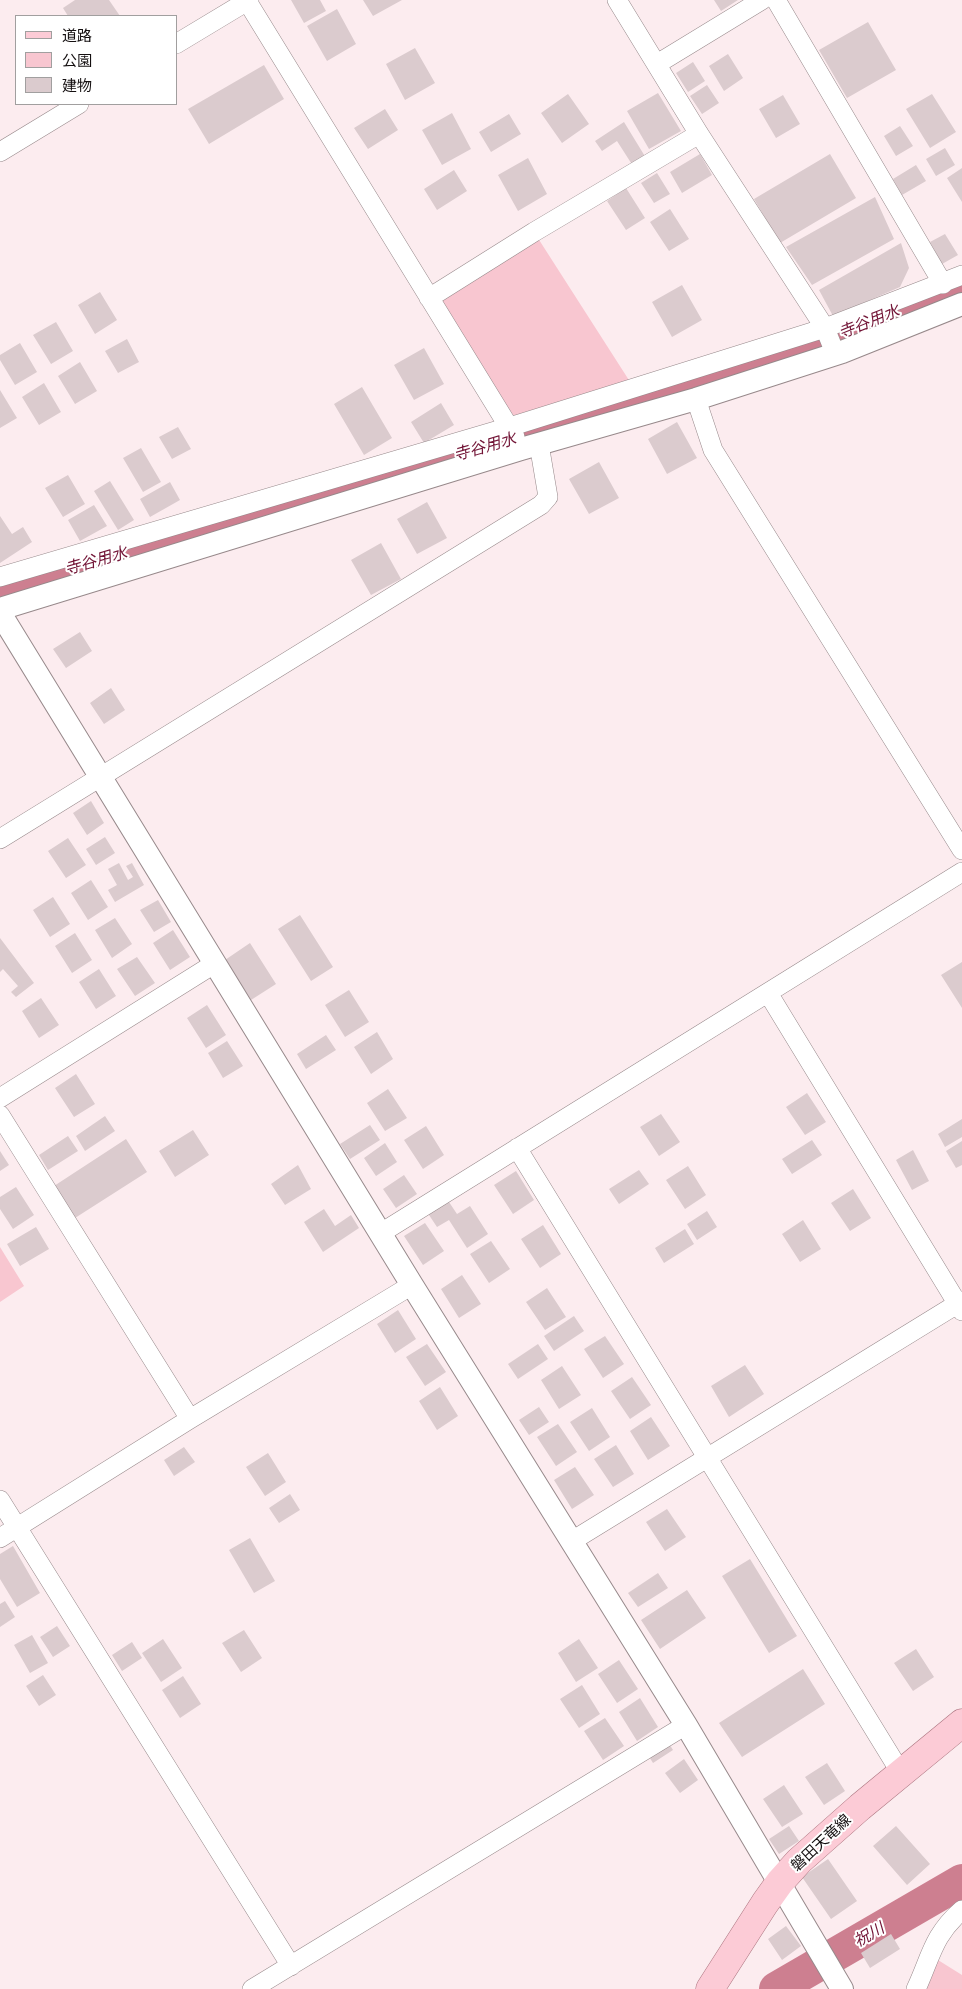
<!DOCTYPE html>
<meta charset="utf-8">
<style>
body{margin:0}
#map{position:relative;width:962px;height:1989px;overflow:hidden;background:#fcecef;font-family:"Playfair Display","Noto Sans JP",serif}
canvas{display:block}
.legend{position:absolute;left:15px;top:15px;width:162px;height:90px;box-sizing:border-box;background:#fff;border:1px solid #a19f9f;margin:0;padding:6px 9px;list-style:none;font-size:15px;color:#140f10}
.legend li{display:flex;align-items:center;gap:10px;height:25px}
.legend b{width:25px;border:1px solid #a19f9f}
</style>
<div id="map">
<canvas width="962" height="1989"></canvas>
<ul class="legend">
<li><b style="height:6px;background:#fccbd6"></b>道路</li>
<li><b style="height:14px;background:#f8c6d0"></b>公園</li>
<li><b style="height:14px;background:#dbcbce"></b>建物</li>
</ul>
</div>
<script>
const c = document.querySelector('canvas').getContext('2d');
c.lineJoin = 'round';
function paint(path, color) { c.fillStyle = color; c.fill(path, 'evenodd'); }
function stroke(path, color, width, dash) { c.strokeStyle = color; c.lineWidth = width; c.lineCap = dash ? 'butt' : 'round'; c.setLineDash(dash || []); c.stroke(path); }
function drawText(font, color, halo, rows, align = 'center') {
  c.font = font + ' "Playfair Display","Noto Sans JP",serif'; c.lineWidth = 4; c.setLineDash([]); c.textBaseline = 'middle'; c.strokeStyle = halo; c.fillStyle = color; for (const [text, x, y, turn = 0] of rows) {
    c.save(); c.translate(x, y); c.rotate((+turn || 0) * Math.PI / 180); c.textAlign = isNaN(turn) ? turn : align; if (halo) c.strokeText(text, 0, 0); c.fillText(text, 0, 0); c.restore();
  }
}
paint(new Path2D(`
 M534,232L634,388L962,270V303L0,609V581L519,423L429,298Z
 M0,1247L24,1286L0,1302Z
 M930,1955L962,1975V1989H916Z`), '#f8c6d0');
stroke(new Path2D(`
 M0,589L523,436L807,347L962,285
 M776,1989L962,1881`), '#cd7f90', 34);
paint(new Path2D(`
 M75,0H109L120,16H68L63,8Z
 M291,0H320L326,11L304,23Z
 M363,0H402L373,16Z
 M714,0H738L721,11Z
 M337,9L356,44L327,61L307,26Z
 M868,22L896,70L847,98L819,50Z
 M415,48L435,83L405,100L386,64Z
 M728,54L743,78L724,91L709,66Z
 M693,62L705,81L688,92L676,73Z
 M264,65L284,99L209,144L188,109Z
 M707,85L719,103L702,114L690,96Z
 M658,93L681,131L649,149L627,111Z
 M568,94L589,124L562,143L541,113Z
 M932,94L956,132L930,148L906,109Z
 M783,95L800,124L776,138L759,109Z
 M385,109L398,130L368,149L354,128Z
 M452,113L471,149L442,165L422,130Z
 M509,114L521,134L491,152L479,132Z
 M624,122L646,158L633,166L617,141L602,151L595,141Z
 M900,126L913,146L896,156L884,136Z
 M945,148L955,165L936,176L926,159Z
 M700,154L712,175L682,193L670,172Z
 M830,154L856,198L780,243L754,199Z
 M528,158L547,194L518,211L498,175Z
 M916,165L926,181L902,195L893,179Z
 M962,168V202L947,178Z
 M454,170L467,191L437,210L424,189Z
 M657,173L670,194L654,203L641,183Z
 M626,188L645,218L626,230L607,201Z
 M875,197L894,239L812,285L786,247Z
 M670,209L689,239L669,251L650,222Z
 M945,234L958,255L942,264L930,242Z
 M901,243L909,268L900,287L833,316L819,290Z
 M682,285L702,320L672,337L652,302Z
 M100,292L117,320L95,334L78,305Z
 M56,322L73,351L51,364L33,335Z
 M127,339L139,362L118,373L105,351Z
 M20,343L37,372L15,385L0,360V355Z
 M424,348L444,384L414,400L394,365Z
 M80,362L97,391L75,404L58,376Z
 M44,383L61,412L39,425L22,397Z
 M362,387L392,438L364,455L334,404Z
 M0,390L17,418L0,428Z
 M441,403L454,425L424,443L411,422Z
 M677,422L697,458L667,474L648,439Z
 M178,427L191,449L172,459L159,437Z
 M141,448L161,482L143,492L123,458Z
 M599,462L619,498L589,514L569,479Z
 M68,475L85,504L63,517L45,488Z
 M110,481L134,520L118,530L94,491Z
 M170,482L180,500L150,517L140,499Z
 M427,502L447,538L417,554L397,519Z
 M94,505L107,526L80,541L68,520Z
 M0,516L12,534L23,527L32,542L0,563Z
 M381,543L401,579L371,595L351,560Z
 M80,632L92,651L66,668L53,649Z
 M111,688L125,710L104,724L90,703Z
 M91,801L104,823L87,835L73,813Z
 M105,837L115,853L96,865L86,849Z
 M68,838L86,865L66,878L48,851Z
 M119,863L128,880L133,877L126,866L132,863L144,885L115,902L108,890L117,885L108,869Z
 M91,880L108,907L88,920L71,893Z
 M53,897L70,924L50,937L33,910Z
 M158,900L171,922L154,932L140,910Z
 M300,915L333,967L311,981L278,929Z
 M115,918L132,944L112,958L95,930Z
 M173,930L190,957L170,970L153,943Z
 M75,933L92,960L72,973L55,946Z
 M0,938L34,983L16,997L11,992L18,986L3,969L0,972Z
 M250,943L276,984L251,1000L225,960Z
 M137,957L155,983L135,996L117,969Z
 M962,962V1008L941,975Z
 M99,969L116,996L96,1009L79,982Z
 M349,990L369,1022L345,1037L325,1005Z
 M41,998L59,1025L39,1038L22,1011Z
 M207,1005L226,1035L206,1048L187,1018Z
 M377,1032L393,1059L371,1074L354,1047Z
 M326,1035L336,1050L306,1069L297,1054Z
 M227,1041L243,1066L223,1078L208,1053Z
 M76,1074L95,1104L74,1117L55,1088Z
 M388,1089L407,1118L385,1131L367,1103Z
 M807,1093L826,1122L805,1135L786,1107Z
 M661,1114L680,1142L659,1156L640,1127Z
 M105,1116L115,1131L85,1151L76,1136Z
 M962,1119V1137L945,1147L938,1134Z
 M370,1125L380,1140L350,1159L340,1144Z
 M426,1126L444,1155L423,1169L404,1140Z
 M193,1130L209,1155L175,1177L159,1151Z
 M68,1136L78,1151L48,1170L39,1155Z
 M126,1139L147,1172L75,1218L54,1186Z
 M812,1140L822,1155L792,1174L782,1159Z
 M962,1141V1165L956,1168L946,1151Z
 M385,1143L397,1162L376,1176L364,1158Z
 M913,1150L929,1181L912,1190L896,1160Z
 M0,1151L9,1165L0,1171Z
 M298,1165L311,1189L285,1205L271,1184Z
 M688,1166L706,1195L685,1209L666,1180Z
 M639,1170L649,1184L619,1204L609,1189Z
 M516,1171L534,1200L513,1214L494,1185Z
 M404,1175L417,1194L396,1208L383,1189Z
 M16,1187L34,1215L13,1229L0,1209V1197Z
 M853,1189L871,1218L850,1231L831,1203Z
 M447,1199L457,1214L470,1206L488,1234L467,1248L449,1220L437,1227L427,1212Z
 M324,1209L335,1226L351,1215L359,1228L323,1252L304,1222Z
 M707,1211L717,1227L697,1240L687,1224Z
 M803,1220L821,1249L800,1262L782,1234Z
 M425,1223L444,1251L423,1265L404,1236Z
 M543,1225L561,1254L540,1268L521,1239Z
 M36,1227L49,1249L20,1266L7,1244Z
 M685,1229L694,1244L664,1263L655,1248Z
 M491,1241L510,1269L489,1283L470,1254Z
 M462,1275L481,1304L459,1318L441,1289Z
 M547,1288L566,1317L545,1330L526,1302Z
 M398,1310L416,1339L395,1353L377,1324Z
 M574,1316L584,1331L554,1351L544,1336Z
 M605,1336L624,1364L603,1378L584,1349Z
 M427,1344L446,1372L425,1386L406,1357Z
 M538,1344L548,1359L518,1379L508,1364Z
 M745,1365L764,1394L729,1417L711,1386Z
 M562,1366L581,1395L559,1409L541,1380Z
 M632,1377L651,1405L630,1419L611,1391Z
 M440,1387L458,1416L437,1430L419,1401Z
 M539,1407L549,1422L529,1435L519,1420Z
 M592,1408L610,1437L589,1451L570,1422Z
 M651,1417L670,1446L648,1460L630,1431Z
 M558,1424L577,1452L556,1466L537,1437Z
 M616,1445L634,1474L613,1487L594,1459Z
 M184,1447L195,1462L174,1476L164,1460Z
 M268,1453L286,1482L265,1496L246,1467Z
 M575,1467L594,1495L572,1509L554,1480Z
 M290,1494L300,1510L279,1523L269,1508Z
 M667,1509L686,1537L665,1551L646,1522Z
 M250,1538L275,1581L254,1593L229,1550Z
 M13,1546L40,1593L17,1607L0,1579V1554Z
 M750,1559L797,1636L769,1653L722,1576Z
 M658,1573L668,1588L638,1607L628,1593Z
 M687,1590L706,1618L660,1649L641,1620Z
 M5,1601L15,1617L0,1627V1604Z
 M57,1626L70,1646L53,1657L40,1637Z
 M244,1630L262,1658L241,1672L222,1643Z
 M32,1635L48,1663L30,1673L14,1645Z
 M163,1639L182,1668L161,1682L142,1653Z
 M579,1639L598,1668L576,1682L558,1653Z
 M132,1642L142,1658L122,1671L112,1655Z
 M916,1649L934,1677L913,1691L894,1663Z
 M619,1660L638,1689L617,1703L598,1674Z
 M803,1669L825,1704L742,1757L719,1723Z
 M43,1675L56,1695L39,1706L26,1686Z
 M183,1676L201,1704L180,1718L162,1690Z
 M582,1685L600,1714L579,1728L560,1699Z
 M640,1698L658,1727L637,1741L619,1712Z
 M605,1718L624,1746L603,1760L584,1731Z
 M663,1734L673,1750L653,1763L643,1747Z
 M684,1759L698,1780L680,1793L665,1773Z
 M827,1763L845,1791L824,1805L805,1777Z
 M784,1785L803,1814L782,1827L763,1799Z
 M789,1826L799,1841L779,1854L769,1839Z
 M896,1826L930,1864L907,1885L873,1846Z
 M828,1859L857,1901L831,1919L802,1877Z
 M786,1926L801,1946L782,1960L768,1939Z
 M891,1934L900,1949L870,1968L861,1953Z`), '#dbcbce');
const minor = new Path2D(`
 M617,0L699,134L825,328L835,353
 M776,0L943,284
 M247,1L515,437
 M176,44L249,0
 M657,64L762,0
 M0,152L79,104
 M429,298L534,232L699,134
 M696,399L713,450L962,850
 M0,577L519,424L825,328L962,275
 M0,839L541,505L548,497L539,444
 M768,993L962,1311
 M0,1098L214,964
 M0,1115L190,1419
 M517,1148L901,1773
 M381,1233L962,872
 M0,1500L291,1966
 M0,1538L190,1419L412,1285
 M572,1541L962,1301
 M252,1989L686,1725
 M916,1989C931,1957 933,1935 962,1910`);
const tertiary = new Path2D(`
 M0,609L521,449L696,399L842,352L962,304
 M0,613L412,1285L686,1725L842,1989`);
const primary = new Path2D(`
 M710,1989L765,1903L780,1882L799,1861L860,1807L962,1723`);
stroke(minor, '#97898b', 20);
stroke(tertiary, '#97898b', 24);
stroke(primary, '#aa737e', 29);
stroke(minor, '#fff', 19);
stroke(tertiary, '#fff', 22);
stroke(primary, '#fccbd6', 28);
drawText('15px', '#140f10', '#fff', [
 ["磐田天竜線",821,1843,-43]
]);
drawText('italic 16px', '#721436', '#fff', [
 ["寺谷用水",869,322,-22],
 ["寺谷用水",485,447,-16],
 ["寺谷用水",96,561,-16],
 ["祝川",869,1935,-30]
]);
</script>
